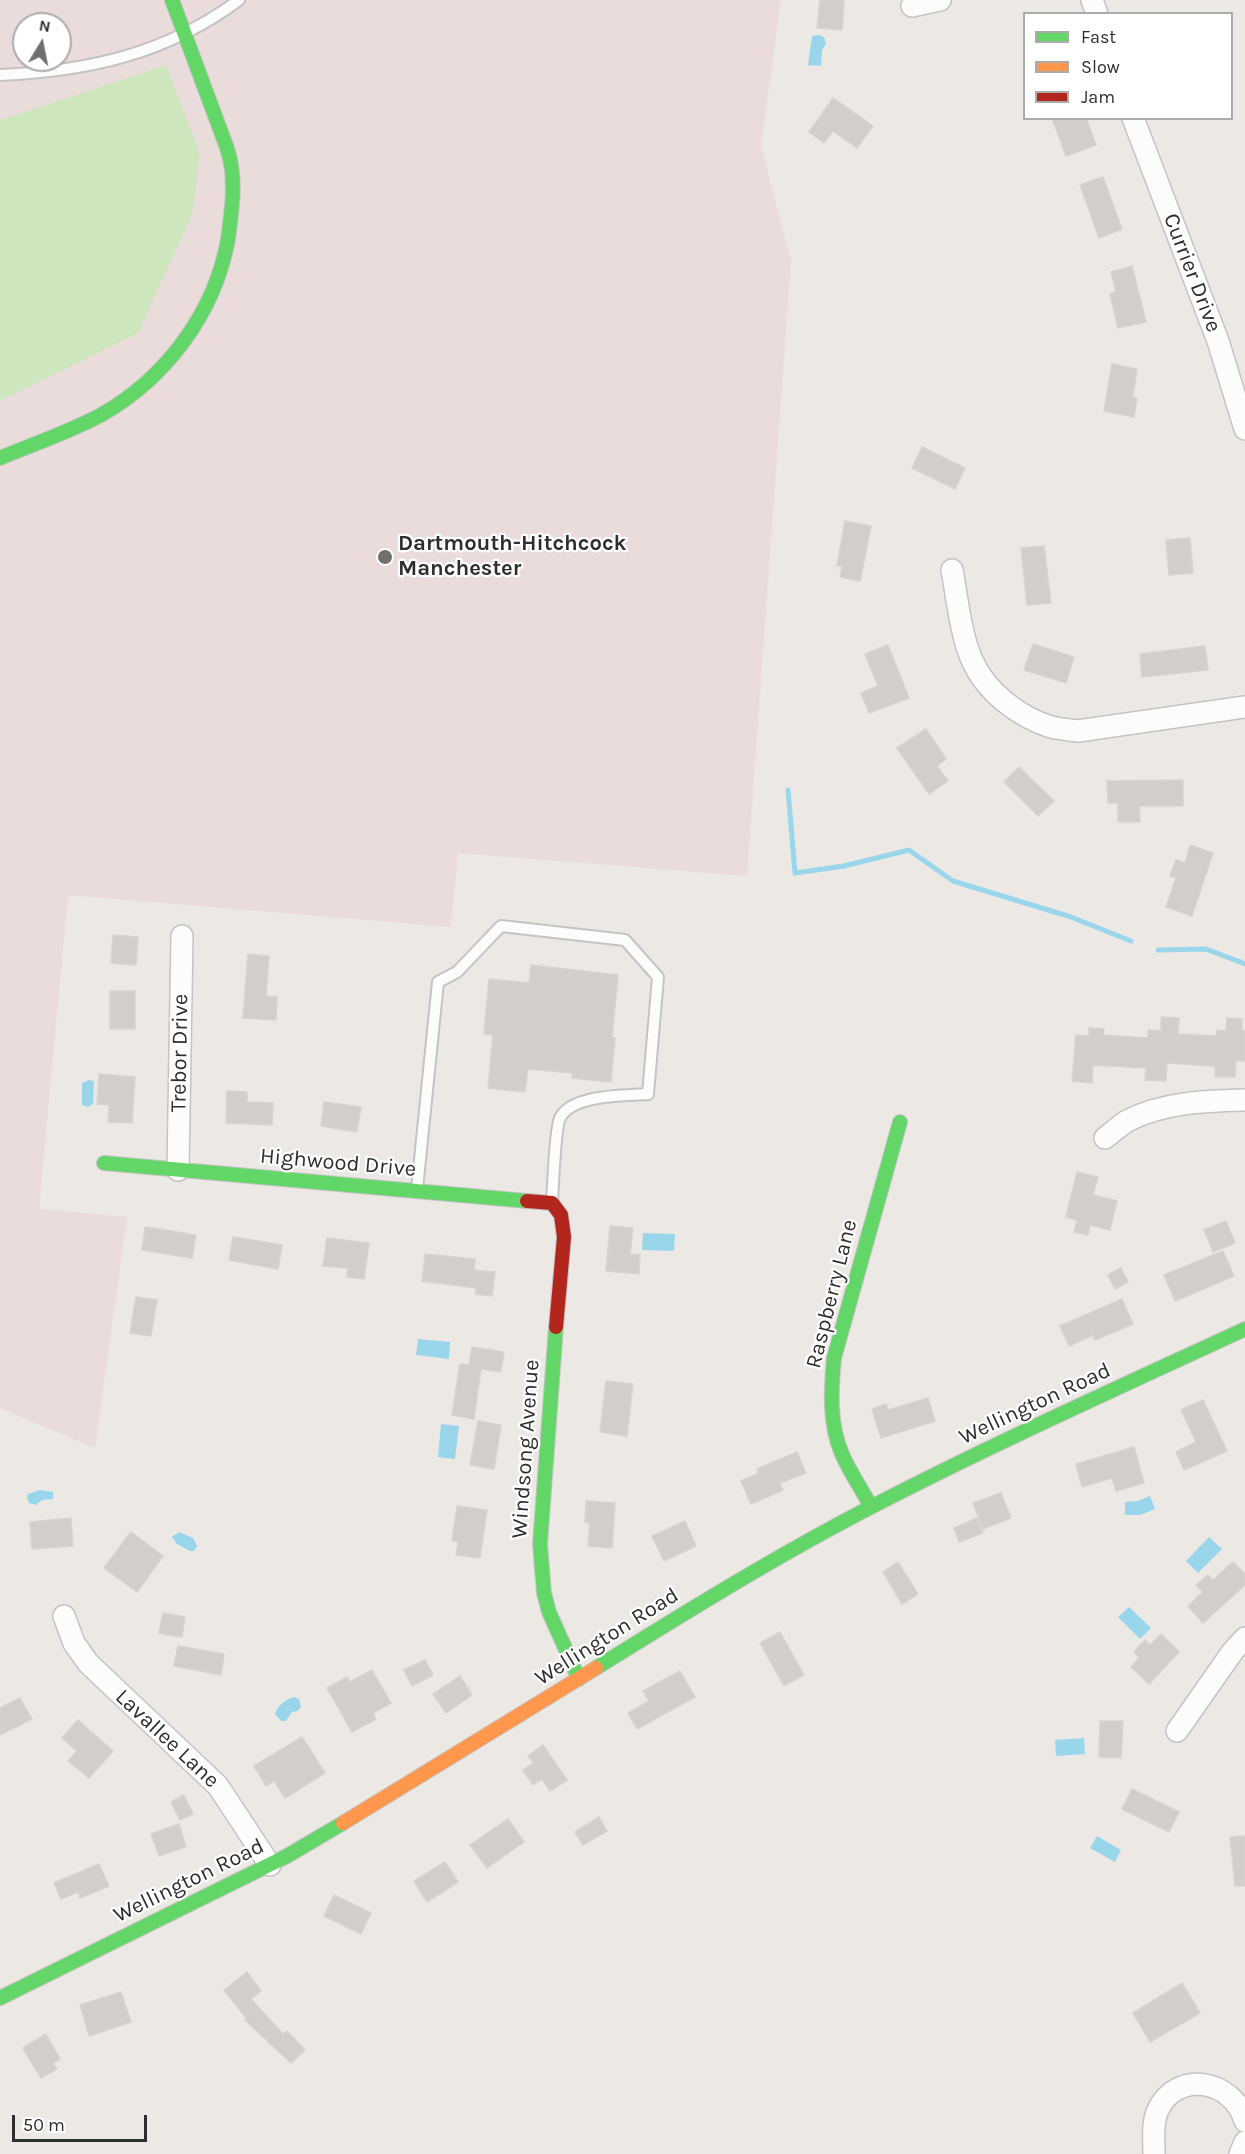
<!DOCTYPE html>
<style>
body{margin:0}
#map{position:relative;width:1245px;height:2154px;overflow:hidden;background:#ece8e4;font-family:Karla,sans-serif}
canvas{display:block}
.legend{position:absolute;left:1023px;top:12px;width:210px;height:108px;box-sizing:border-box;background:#fff;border:2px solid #ababab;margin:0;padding:8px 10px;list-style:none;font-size:18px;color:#2e2e2e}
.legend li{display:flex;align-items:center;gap:12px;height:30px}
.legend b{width:30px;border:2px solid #ababab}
.north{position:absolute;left:12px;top:12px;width:60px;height:60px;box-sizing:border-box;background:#fff;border:2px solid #ababab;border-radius:50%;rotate:10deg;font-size:16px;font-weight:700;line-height:24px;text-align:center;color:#2e2e2e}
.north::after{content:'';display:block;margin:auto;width:21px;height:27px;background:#706f6e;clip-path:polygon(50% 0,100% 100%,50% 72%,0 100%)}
.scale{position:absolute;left:12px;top:2115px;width:135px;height:27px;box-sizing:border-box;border:3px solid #2e2e2e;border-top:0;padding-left:8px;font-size:18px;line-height:21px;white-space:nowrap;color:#2e2e2e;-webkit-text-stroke:4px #fff;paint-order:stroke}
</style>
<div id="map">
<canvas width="1245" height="2154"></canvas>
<ul class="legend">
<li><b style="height:8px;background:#63d668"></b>Fast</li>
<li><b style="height:8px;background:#ff974d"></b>Slow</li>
<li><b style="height:8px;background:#b3261e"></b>Jam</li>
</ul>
<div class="north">N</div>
<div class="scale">50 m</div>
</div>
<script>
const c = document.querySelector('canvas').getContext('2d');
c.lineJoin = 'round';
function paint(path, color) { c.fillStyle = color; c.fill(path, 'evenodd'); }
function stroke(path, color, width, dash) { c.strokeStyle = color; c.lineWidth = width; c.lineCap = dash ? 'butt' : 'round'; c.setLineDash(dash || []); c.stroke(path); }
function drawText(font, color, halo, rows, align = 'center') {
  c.font = font + ' Karla,sans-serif'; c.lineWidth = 4.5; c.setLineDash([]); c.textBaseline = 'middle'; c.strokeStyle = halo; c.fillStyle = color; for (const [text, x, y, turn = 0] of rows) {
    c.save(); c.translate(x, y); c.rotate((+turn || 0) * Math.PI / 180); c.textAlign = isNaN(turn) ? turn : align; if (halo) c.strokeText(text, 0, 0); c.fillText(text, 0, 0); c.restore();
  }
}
paint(new Path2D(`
 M0,0H781L761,146L791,261L747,876L458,853L451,927L68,895L39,1209L127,1217L95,1448L0,1408ZM24,24H60V60H24Z`), '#e9dcdb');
paint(new Path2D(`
 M166,65L200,154L192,215L138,333L0,401V120Z`), '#cee6be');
paint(new Path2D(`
 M819,35L824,37L826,44L822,50L821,66L808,65L812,36Z
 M89,1080L94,1081L93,1104L88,1107L82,1105V1083Z
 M643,1233L675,1234L674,1251L642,1250Z
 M418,1339L450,1342L449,1359L416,1355Z
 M441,1424L459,1426L455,1459L438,1457Z
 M40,1490L53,1492V1499L42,1500L36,1505L29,1503L27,1498L28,1494Z
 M1150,1496L1155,1509L1140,1515H1125V1502L1138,1501Z
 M179,1532L193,1538L197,1546L194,1551H190L177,1544L172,1537Z
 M1209,1537L1222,1549L1198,1573L1186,1561Z
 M1129,1607L1151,1628L1140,1639L1118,1617Z
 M294,1697L299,1699L301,1707L298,1711L292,1712L286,1721H281L275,1714C277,1706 286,1699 294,1697Z
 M1084,1738L1085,1754L1056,1756L1055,1740Z
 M1097,1836L1121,1850L1115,1862L1090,1848Z`), '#99d6ec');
stroke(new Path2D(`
 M788,790L795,873L844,866L909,850L953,881L1071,917L1131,941
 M1158,950L1206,949L1245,964`), '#99d6ec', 5);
const building = new Path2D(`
 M820,0H844L842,30L817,28Z
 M833,98L873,126L857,148L833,131L824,143L809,132Z
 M1052,118H1086L1096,145L1066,156Z
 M1103,177L1122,229L1099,238L1080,185Z
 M1132,266L1146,322L1118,328L1110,294L1116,292L1111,272Z
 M1112,364L1137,369L1133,397L1137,398L1134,417L1104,411Z
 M922,447L965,468L955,489L912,468Z
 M845,521L871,526L860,581L840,577L842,566H837Z
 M1190,538L1193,573L1169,575L1166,540Z
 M1044,546L1051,603L1027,605L1021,548Z
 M1033,644L1074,657L1066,683L1024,670Z
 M888,645L909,698L869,713L861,693L878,686L865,654Z
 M1205,646L1208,670L1142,677L1140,654Z
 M926,729L946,759L937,766L948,781L929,794L897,748Z
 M1019,767L1054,801L1038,816L1004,782Z
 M1183,780V806H1139L1140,822H1118V803H1108L1107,781Z
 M1190,845L1213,853L1192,916L1166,907L1176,878L1170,876L1176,860L1185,863Z
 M113,935L138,937L136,965L111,963Z
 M248,954L269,956L266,996L277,997L276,1020L243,1018Z
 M531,965L618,975L612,1037L615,1038L611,1082L572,1078V1073L528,1069L525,1092L488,1088L493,1035L484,1034L489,979L529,983Z
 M110,991H135V1029H110Z
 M1161,1017L1179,1018L1178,1034L1216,1036L1217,1030L1226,1031L1227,1018L1242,1019V1030L1245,1031V1061L1236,1060L1235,1077H1215V1066L1167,1063L1166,1081L1145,1080L1146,1068L1093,1065L1092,1083L1072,1081L1076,1035L1089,1036V1028L1104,1029L1103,1035L1148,1038V1030L1161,1031Z
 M99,1074L135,1077L132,1123L108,1122L109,1105L97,1104Z
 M227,1091L247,1092V1102L273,1103L272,1125L226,1123Z
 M324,1102L361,1107L357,1132L321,1126Z
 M1077,1172L1098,1177L1093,1195L1117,1201L1110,1230L1090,1225L1088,1235L1074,1232L1077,1220L1066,1217Z
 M1226,1221L1235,1243L1213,1252L1204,1230Z
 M610,1226L633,1228L630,1254L640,1255L639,1274L606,1271Z
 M145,1227L196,1235L192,1258L142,1250Z
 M233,1237L282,1245L278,1269L229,1260Z
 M327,1238L369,1243L364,1279L347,1277L348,1268L323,1266Z
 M1223,1251L1234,1276L1175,1301L1164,1275Z
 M425,1254L475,1259L474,1270L495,1272L492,1296L475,1294L476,1288L422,1281Z
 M1121,1268L1128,1282L1115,1289L1108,1275Z
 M136,1297L157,1300L151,1336L130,1333Z
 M1122,1299L1133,1324L1095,1340L1093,1335L1069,1346L1060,1326Z
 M472,1347L504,1352L501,1372L481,1369L474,1419L452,1415L460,1364L469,1365Z
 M606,1381L633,1384L627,1436L600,1432Z
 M928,1398L935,1421L881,1438L872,1409L886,1404L888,1410Z
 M1203,1400L1227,1451L1184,1470L1176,1452L1196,1442L1181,1410Z
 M478,1421L501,1425L494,1469L470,1465Z
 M1134,1447L1144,1483L1116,1491L1112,1478L1082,1487L1076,1464Z
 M797,1452L806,1473L780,1483L783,1490L751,1504L741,1481L759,1473L757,1469Z
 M1001,1493L1011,1518L983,1529L973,1503Z
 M586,1501L615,1503L612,1548L588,1546L590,1523L585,1522Z
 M457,1506L487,1510L480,1558L456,1555L458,1542L452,1541Z
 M71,1518L73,1546L32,1549L30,1522Z
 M977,1518L983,1533L959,1542L954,1528Z
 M685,1521L696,1546L664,1561L652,1536Z
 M131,1532L163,1556L137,1592L104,1568Z
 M898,1562L918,1594L902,1604L883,1572Z
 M1233,1562L1245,1574V1585L1203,1623L1188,1606L1203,1592L1196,1585L1208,1575L1213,1580Z
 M163,1613L185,1617L182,1637L159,1633Z
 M780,1632L804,1675L784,1686L760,1643Z
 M1161,1634L1179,1652L1149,1684L1131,1667L1139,1658L1134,1652L1145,1640L1150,1645Z
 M178,1646L224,1654L221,1675L174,1666Z
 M425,1660L433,1675L412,1686L404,1670Z
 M372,1670L391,1703L373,1713L376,1719L352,1732L327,1688L347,1677L350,1682Z
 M680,1671L695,1697L637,1729L628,1713L649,1701L643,1691Z
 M460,1676L472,1695L446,1713L433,1694Z
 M20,1698L32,1719L0,1735V1708Z
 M78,1720L113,1751L89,1778L68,1761L77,1751L62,1738Z
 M1100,1721H1123L1121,1758L1099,1757Z
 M302,1737L325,1773L285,1798L274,1781L266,1786L254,1766Z
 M543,1745L567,1780L550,1791L542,1779L533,1785L523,1770L534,1763L528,1756Z
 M1132,1789L1179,1812L1169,1832L1122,1809Z
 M184,1795L193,1814L180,1820L171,1802Z
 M599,1817L607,1831L583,1845L575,1832Z
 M508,1819L524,1842L487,1868L470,1845Z
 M179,1824L186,1847L159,1856L151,1834Z
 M1245,1836V1886H1235L1230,1837Z
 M445,1862L458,1882L427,1902L414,1881Z
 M99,1864L109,1886L80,1898L78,1892L61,1899L54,1883Z
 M334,1895L371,1913L361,1934L324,1916Z
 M247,1972L261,1991L251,1999L283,2034L287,2031L305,2050L291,2063L245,2020L247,2019L224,1990Z
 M1182,1983L1200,2013L1150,2042L1133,2013Z
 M121,1992L131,2022L89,2036L80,2005Z
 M46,2034L60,2059L53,2063L57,2069L41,2078L23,2048Z`);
paint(building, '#d1cecb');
stroke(building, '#d7d4d0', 1.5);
const lane = new Path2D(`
 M0,75C89,71 166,54 239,0
 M417,1189L438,982L457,972L501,926L625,940L658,977L648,1094C624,1096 572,1094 560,1118C555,1127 553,1188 552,1202`);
const street = new Path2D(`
 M1092,0L1097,14
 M912,6L940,0
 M1133,118L1218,341L1245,429
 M952,570C957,597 961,636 972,660C986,692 1019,717 1051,727C1060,729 1069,730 1078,731L1245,707
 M1105,1138C1112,1133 1119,1126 1127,1121C1163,1102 1206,1101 1245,1100
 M178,1170L182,936
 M64,1616L74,1643L88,1663L218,1786L270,1865
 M1177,1731L1233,1651L1245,1638
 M1154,2154C1154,2140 1152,2125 1157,2112C1175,2069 1233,2079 1245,2121
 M1240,2154L1245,2142`);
const fast = new Path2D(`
 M0,458C34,444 69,432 101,415C166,378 215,313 228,239C232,209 237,178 227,148L172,0
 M104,1163L527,1201
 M556,1327L540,1544L544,1593L549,1612L579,1679
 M871,1507C862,1489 850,1473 842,1454C829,1424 831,1390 834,1358L900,1122
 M596,1668C686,1612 778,1555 873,1506C995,1443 1120,1387 1245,1329
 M0,1998L287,1856L343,1823`);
const slow = new Path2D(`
 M343,1823L596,1668`);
const jam = new Path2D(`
 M527,1201L552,1203L561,1215L564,1237L556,1327`);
stroke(lane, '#c5c4c5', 14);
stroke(street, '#c5c4c5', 24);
stroke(fast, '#c5c4c5', 16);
stroke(slow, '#c5c4c5', 16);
stroke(jam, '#c5c4c5', 16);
stroke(lane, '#fcfcfb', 10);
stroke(street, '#fcfcfb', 21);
stroke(fast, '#63d668', 14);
stroke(slow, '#ff974d', 14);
stroke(jam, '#b3261e', 14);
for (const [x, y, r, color] of [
 [385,557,8,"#706f6e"]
]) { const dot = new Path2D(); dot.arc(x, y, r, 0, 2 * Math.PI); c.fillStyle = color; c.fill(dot); stroke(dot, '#fff', 2); }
drawText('22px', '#2e2e2e', '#fff', [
 ["Currier Drive",1192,273,69],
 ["Trebor Drive",180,1053,-89],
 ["Highwood Drive",338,1163,5],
 ["Raspberry Lane",832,1294,-76],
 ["Wellington Road",1035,1404,-25],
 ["Windsong Avenue",526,1449,-86],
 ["Wellington Road",607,1637,-32],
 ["Lavallee Lane",167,1739,43],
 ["Wellington Road",189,1881,-26]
]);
drawText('bold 22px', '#2e2e2e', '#fff', [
 ["Dartmouth-Hitchcock",398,544],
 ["Manchester",398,569]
], 'left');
</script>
